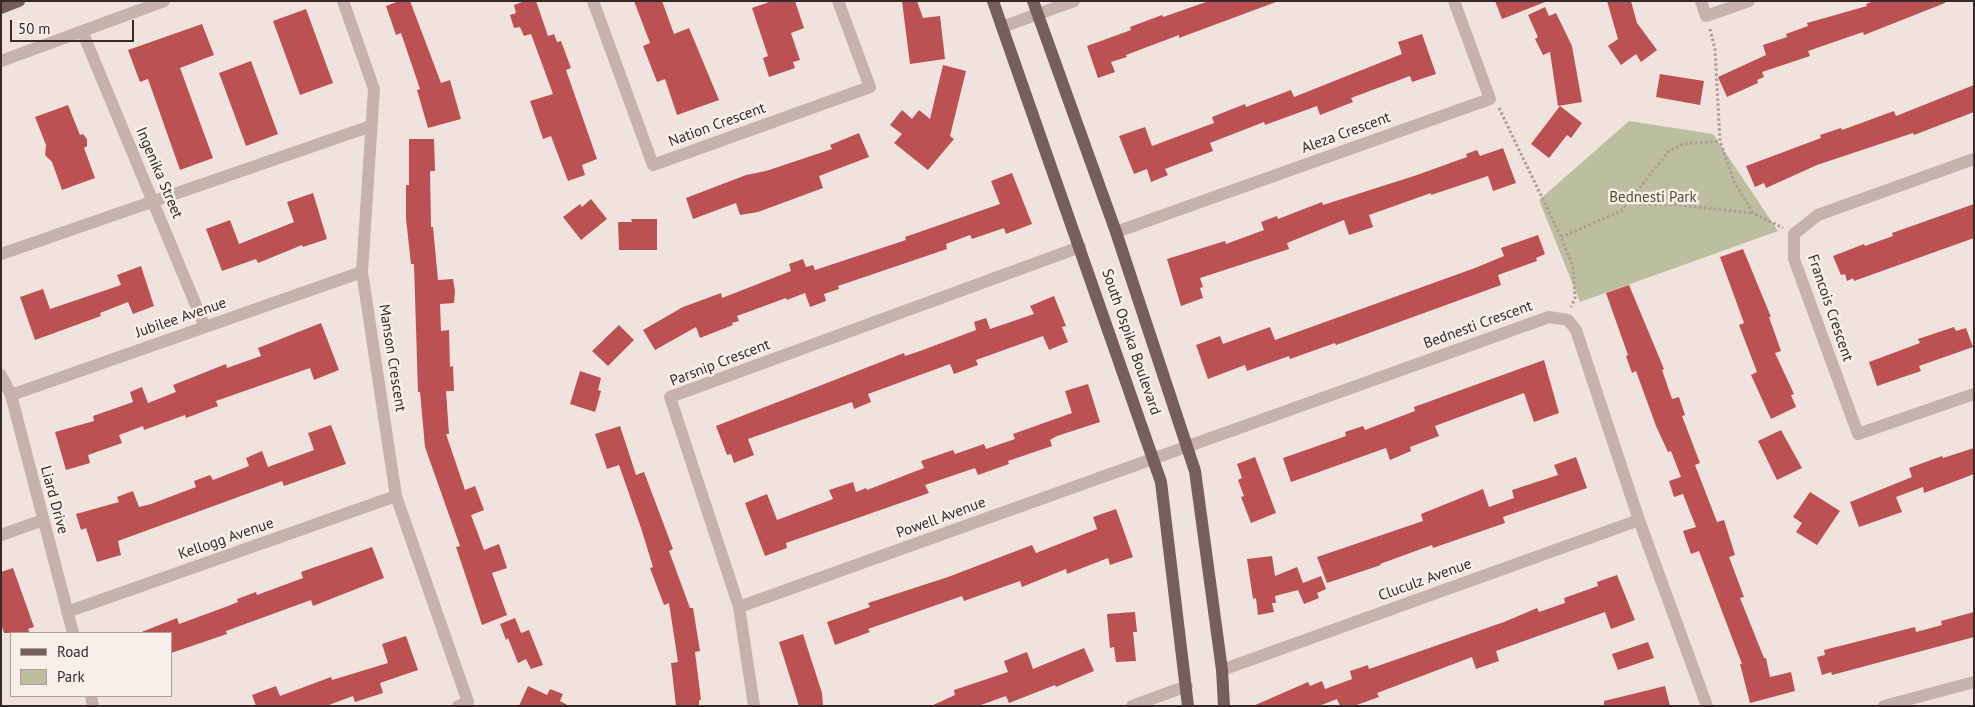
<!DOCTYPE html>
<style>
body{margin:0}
#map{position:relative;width:1975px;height:707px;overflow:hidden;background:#f0e3de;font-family:"PT Sans",sans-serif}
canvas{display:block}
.frame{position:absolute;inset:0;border:2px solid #352a29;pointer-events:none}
.legend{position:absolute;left:10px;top:632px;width:162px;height:65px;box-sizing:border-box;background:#f8eeea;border:1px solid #aaa09d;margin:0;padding:6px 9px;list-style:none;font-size:15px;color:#352a29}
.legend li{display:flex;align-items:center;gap:10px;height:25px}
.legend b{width:25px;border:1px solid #aaa09d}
.scale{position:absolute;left:10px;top:20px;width:124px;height:22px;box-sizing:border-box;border:2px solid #352a29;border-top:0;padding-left:6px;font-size:15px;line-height:18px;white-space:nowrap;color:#352a29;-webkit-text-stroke:4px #f8eeea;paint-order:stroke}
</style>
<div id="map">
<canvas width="1975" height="707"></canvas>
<div class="frame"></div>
<ul class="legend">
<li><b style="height:6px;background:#765e5c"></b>Road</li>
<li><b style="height:14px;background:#bbbe9f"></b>Park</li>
</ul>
<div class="scale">50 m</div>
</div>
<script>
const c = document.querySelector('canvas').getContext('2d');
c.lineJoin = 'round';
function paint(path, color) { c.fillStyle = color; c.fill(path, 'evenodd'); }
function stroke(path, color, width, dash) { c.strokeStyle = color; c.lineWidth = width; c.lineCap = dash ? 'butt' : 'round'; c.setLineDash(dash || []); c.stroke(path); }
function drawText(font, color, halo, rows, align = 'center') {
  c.font = font + ' "PT Sans",sans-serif'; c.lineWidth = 5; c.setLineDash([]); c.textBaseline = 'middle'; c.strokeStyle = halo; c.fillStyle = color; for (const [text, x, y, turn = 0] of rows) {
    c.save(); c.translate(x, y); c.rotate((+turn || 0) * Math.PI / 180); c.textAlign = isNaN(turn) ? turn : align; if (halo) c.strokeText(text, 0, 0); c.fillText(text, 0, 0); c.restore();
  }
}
paint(new Path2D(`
 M1629,121L1713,134L1778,231L1580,302L1539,200Z`), '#bbbe9f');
paint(new Path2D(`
 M399,1H410L441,83L450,80L461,119L428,128L417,90L420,89L401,33L396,35L386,6Z
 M525,1H536L548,36L554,34L557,42L561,41L571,68L566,70L597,159L582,165L585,175L568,181L551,136L543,139L530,101L553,94L531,34L524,36L520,27L514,28L510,15L516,13L514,5Z
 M634,1H662L674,34L689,28L719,100L677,115L665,79L657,82L643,46L650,43Z
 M772,1H795L804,28L791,33L800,60L793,62L795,68L769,77L763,58L768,56L752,8Z
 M902,1H917L923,18L940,16L945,59L910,64Z
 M1209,1L1276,2L1179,38V35L1126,55L1127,57L1111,62L1115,72L1098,78L1087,46L1131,30L1130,27L1162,15L1163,17Z
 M1495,1H1545V2L1502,19Z
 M1607,1H1631L1637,23L1657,50L1641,62L1636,54L1621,65L1608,46L1618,39Z
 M1874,1H1945V3L1864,35L1863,32L1808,51L1810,56L1762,72L1764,77L1757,80L1758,83L1727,97L1718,77L1766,55L1763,45L1787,37L1786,34L1808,26L1807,23L1867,6L1866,4Z
 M1545,7L1549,16L1556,13L1572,46L1582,102L1558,106L1550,52L1543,55L1535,39L1538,37L1528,15Z
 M306,9L333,83L300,95L273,21Z
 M202,24L214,55L180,68L213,158L180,170L148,79L140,82L128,50Z
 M1422,34L1436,74L1412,82L1410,76L1351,98L1353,102L1320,115L1317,106L1265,125L1264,122L1210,143L1213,151L1165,169L1168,175L1151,182L1147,169L1134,174L1119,136L1145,127L1152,146L1214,123L1212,117L1245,104L1246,107L1291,90L1294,97L1402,54L1398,42Z
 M251,61L278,134L246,146L219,73Z
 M943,65L966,71L950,136L954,139L928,170L894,143L902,134L890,125L902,110L912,119L919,110L930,119Z
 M1660,74L1704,81L1700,105L1656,97Z
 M1974,85V112L1914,135L1913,133L1817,165L1766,188L1764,183L1755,187L1746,166L1821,138L1820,135L1841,128L1842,130L1894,111L1896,116Z
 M68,105L80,135L83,134L87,139V146L84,148L95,178L62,190L52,162L45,155L46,145L35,117Z
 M1560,106L1582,123L1571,138L1567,135L1549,158L1531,144Z
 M859,133L869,157L819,176L823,188L758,212L740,215L736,203L693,219L686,198L746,175L766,171L832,149L830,145Z
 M409,139H434L435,171H430L431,227H433L438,280L453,279L455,291L454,303L440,304L441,331L449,330L450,367L453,366L454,391H446L449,434H446L465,490L475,486L484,510L471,515L484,550L499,544L507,568L492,573L507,615L482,625L456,547L460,546L425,447L420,392H418L414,264H411L406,219V185H409Z
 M1503,148L1516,183L1493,191L1488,176L1431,195V193L1369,215L1373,227L1349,235L1344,220L1287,243L1289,249L1200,278L1203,287L1200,288L1203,298L1181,306L1167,259L1225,241L1226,244L1264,230L1261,222L1277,216L1278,219L1322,202L1323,205L1414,176L1467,157L1466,154L1477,150L1480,156Z
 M1012,173L1032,224L1006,234L1004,228L972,239L970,235L946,244L947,249L838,286L839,289L824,294L826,301L810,307L805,293L787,300L786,298L737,316L739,321L732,323L733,325L700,338L696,327L655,350L643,330L683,307L721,293L722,298L791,271L789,264L803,259L806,267L813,265L815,270L906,240L905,237L1000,204L991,181Z
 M313,193L327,239L303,247L302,245L258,263L256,259L222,271L206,229L230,220L239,244L294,222L287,202Z
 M591,199L607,219L581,240L563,217L580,204L582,207Z
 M1974,204V238L1854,281L1853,278L1847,281L1845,274L1841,275L1833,256L1864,244L1865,246L1893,236L1892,233Z
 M631,219H657V250H619L618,222H632Z
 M1538,235L1545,254L1536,258L1537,261L1498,275L1501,285L1336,345L1335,343L1290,359L1289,356L1247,371L1245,365L1208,379L1196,345L1220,336L1223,344L1270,327L1275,340L1475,268L1504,256L1501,248Z
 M1743,249L1771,317H1769L1781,351L1775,353L1794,394L1791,395L1796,407L1771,419L1751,375L1757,372L1739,325L1744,323L1720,257Z
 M141,266L154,306L133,314L128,302L100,313L101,316L35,340L20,297L43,289L50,309L121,285L117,275Z
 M1629,285L1664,369L1662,370L1672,399L1679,397L1685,415L1682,416L1700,463L1695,465L1717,522L1724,520L1735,555L1729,557L1744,597L1740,598L1764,658H1766L1770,677L1791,672L1795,691L1750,703L1740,664H1742L1699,551L1691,554L1683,531L1696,527L1683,494L1674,497L1669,481L1681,477L1671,451L1668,452L1656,426L1636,371L1632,373L1626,356L1628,355L1606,293Z
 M1054,296L1066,326L1062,327L1068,342L1049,350L1043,336L976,360L978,365L954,374L950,364L868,394L871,402L854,409L852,402L748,439L754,455L734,463L731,454L727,455L716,426L904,353L905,356L920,351L976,330L974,322L986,318L990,329L1034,314L1030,306Z
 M321,323L339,370L314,380L310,368L216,401L218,406L186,418L185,415L144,430L143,426L119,435L122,443L88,455L90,463L66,470L55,432L94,421L93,416L133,402L130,392L142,387L148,403L176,392L173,385L226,364L227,368L261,356L258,348Z
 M619,325L634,340L608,366L592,351Z
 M1954,327L1956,331L1966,328L1973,347L1919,366L1921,371L1877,386L1869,362L1920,343L1918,339Z
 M1544,360L1559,413L1534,422L1524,393L1435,426L1439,436L1410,447L1411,451L1390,460L1386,448L1291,482L1283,458L1346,436L1345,432L1363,426L1365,430L1415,411L1414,407Z
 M580,371L601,378L598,390L601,391L595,412L570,404Z
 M1088,384L1100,422L1057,436L1050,440L1052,446L1008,461L1009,464L978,475L975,468L925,485L929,493L786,543L787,548L765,556L745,503L767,494L777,520L833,499L829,490L853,482L856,492L866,488L867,490L924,468L921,461L953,450L955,454L984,444L986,449L1015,439L1013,434L1072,413L1065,391Z
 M331,425L346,464L284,486L282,481L118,541L121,555L97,562L86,528L81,530L76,514L119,502L117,497L133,491L139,507L151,504L196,487L194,481L210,475L213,480L249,466L246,458L262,451L268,467L314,450L308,433Z
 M620,426L636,475L644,472L673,549L669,551L690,608H693L700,651L695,652L701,700H699V706H676L671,663L678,662L669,603L664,605L650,568L653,567L641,528L619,465L607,469L595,434Z
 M1781,430L1802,468L1777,480L1758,441Z
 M1974,448V474L1924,493L1923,487L1896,497L1902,512L1859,527L1850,502L1912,477L1909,468L1942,456L1943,458Z
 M1255,457L1276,513L1251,523L1241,497L1244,496L1238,480L1242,478L1237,464Z
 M1576,457L1587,488L1503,517L1505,523L1433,548L1432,545L1380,564L1381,565L1327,583L1317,557L1423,521L1421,514L1483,489L1489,507L1514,498L1512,490L1558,475L1554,465Z
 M1810,492L1840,511L1817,545L1796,532L1802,523L1793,517Z
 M1116,509L1133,557L1110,565L1108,558L1067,574L1066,569L1022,587L1020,581L964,601L962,596L868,629L870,632L835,645L827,622L870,607L868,603L948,577L1032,545L1036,553L1097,529L1093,517Z
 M372,547L384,578L313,606L311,600L226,631L227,634L171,653V633H139L177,618L179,624L228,606L238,602L237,599L256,592L257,595L303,578L301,572Z
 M1272,556L1275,576L1297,567L1303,583L1321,576L1326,589L1317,593L1319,598L1304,604L1298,590L1275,596L1276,603H1272L1274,612L1258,615L1256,598L1253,599L1247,559Z
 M13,568L34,627L28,629L30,633H4L1,624V572Z
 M1617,575L1635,620L1611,629L1605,612L1496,651L1499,661L1476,669L1472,657L1377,693L1379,697L1354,706H1340L1337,699L1319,706H1253L1308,682L1310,686L1322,681L1325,689L1352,679L1350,671L1368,665L1369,669L1504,622L1537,608L1539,612L1565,603L1564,598L1598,586L1597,582Z
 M1135,612L1137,632H1133L1136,661L1116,662L1114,647L1110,648L1107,614Z
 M1974,612V637L1832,675L1831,672L1822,675L1817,657L1825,655L1824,650L1915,627L1916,632L1942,625L1941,621Z
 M515,618L521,633L529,630L543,665L531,669L526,659L518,663L508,638L506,640L500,624Z
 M803,634L822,693L823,706H799L779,642Z
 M406,636L418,670L380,683L383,693L355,702L353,696L326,706H256L252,695L276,686L280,696L331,677L332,680L388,663L382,644Z
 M1648,642L1654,658L1618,670L1612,654Z
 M1084,648L1094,671L1056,687L1055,685L1009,703L1006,696L978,706H931L955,695L954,690L1008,672L1004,661L1027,652L1033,669Z
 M528,686L547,695L550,689L563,694L560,701L569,706H519Z
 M1665,686L1670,706H1604V701Z`), '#bb5152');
stroke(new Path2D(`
 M1710,29L1715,49L1720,141L1734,182L1753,213L1783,228
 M1499,108L1561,237L1573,267L1575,298L1571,307
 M1629,204L1679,205L1752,213
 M1561,237L1621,211L1669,151L1683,144L1720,141`), '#b39a95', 3, [2.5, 2.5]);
stroke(new Path2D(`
 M343,1L374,89L362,272L396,496L468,702L458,706
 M593,1L653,165L870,87L838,1
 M1701,1L1706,16L1749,1
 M1002,27L1074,1
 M82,31L205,327
 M1,61L164,1
 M1974,159L1818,215L1794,234V259L1858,434L1974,394
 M1116,232L1490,99L1454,1
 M1,254L371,126
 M1,375L11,395L73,633
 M11,395L362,272
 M1,535L43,520
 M739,607L1549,317L1568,320L1576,330L1639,520L1707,706
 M67,612L396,496
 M1222,670L1639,520
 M91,696L93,706
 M754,706L739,607L670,397L1080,247
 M1132,706L1187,686
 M1884,706L1974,682`), '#c7b1ab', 12);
stroke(new Path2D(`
 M993,1L1161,482L1188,706
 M1033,1L1116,232L1195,471L1222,670L1224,706
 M1,8L19,1`), '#765e5c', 12);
drawText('15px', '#352a29', '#f8eeea', [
 ["Nation Crescent",717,125,-20],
 ["Aleza Crescent",1346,133,-20],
 ["Ingenika Street",159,173,67],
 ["Francois Crescent",1830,308,71],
 ["Jubilee Avenue",181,318,-19],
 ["Bednesti Crescent",1478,325,-20],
 ["South Ospika Boulevard",1131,342,71],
 ["Manson Crescent",392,358,81],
 ["Parsnip Crescent",720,363,-21],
 ["Liard Drive",54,500,75],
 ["Powell Avenue",941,518,-20],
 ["Kellogg Avenue",226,539,-19],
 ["Cluculz Avenue",1425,580,-20]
]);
drawText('15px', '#4d512f', '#f8eeea', [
 ["Bednesti Park",1653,198]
]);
</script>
